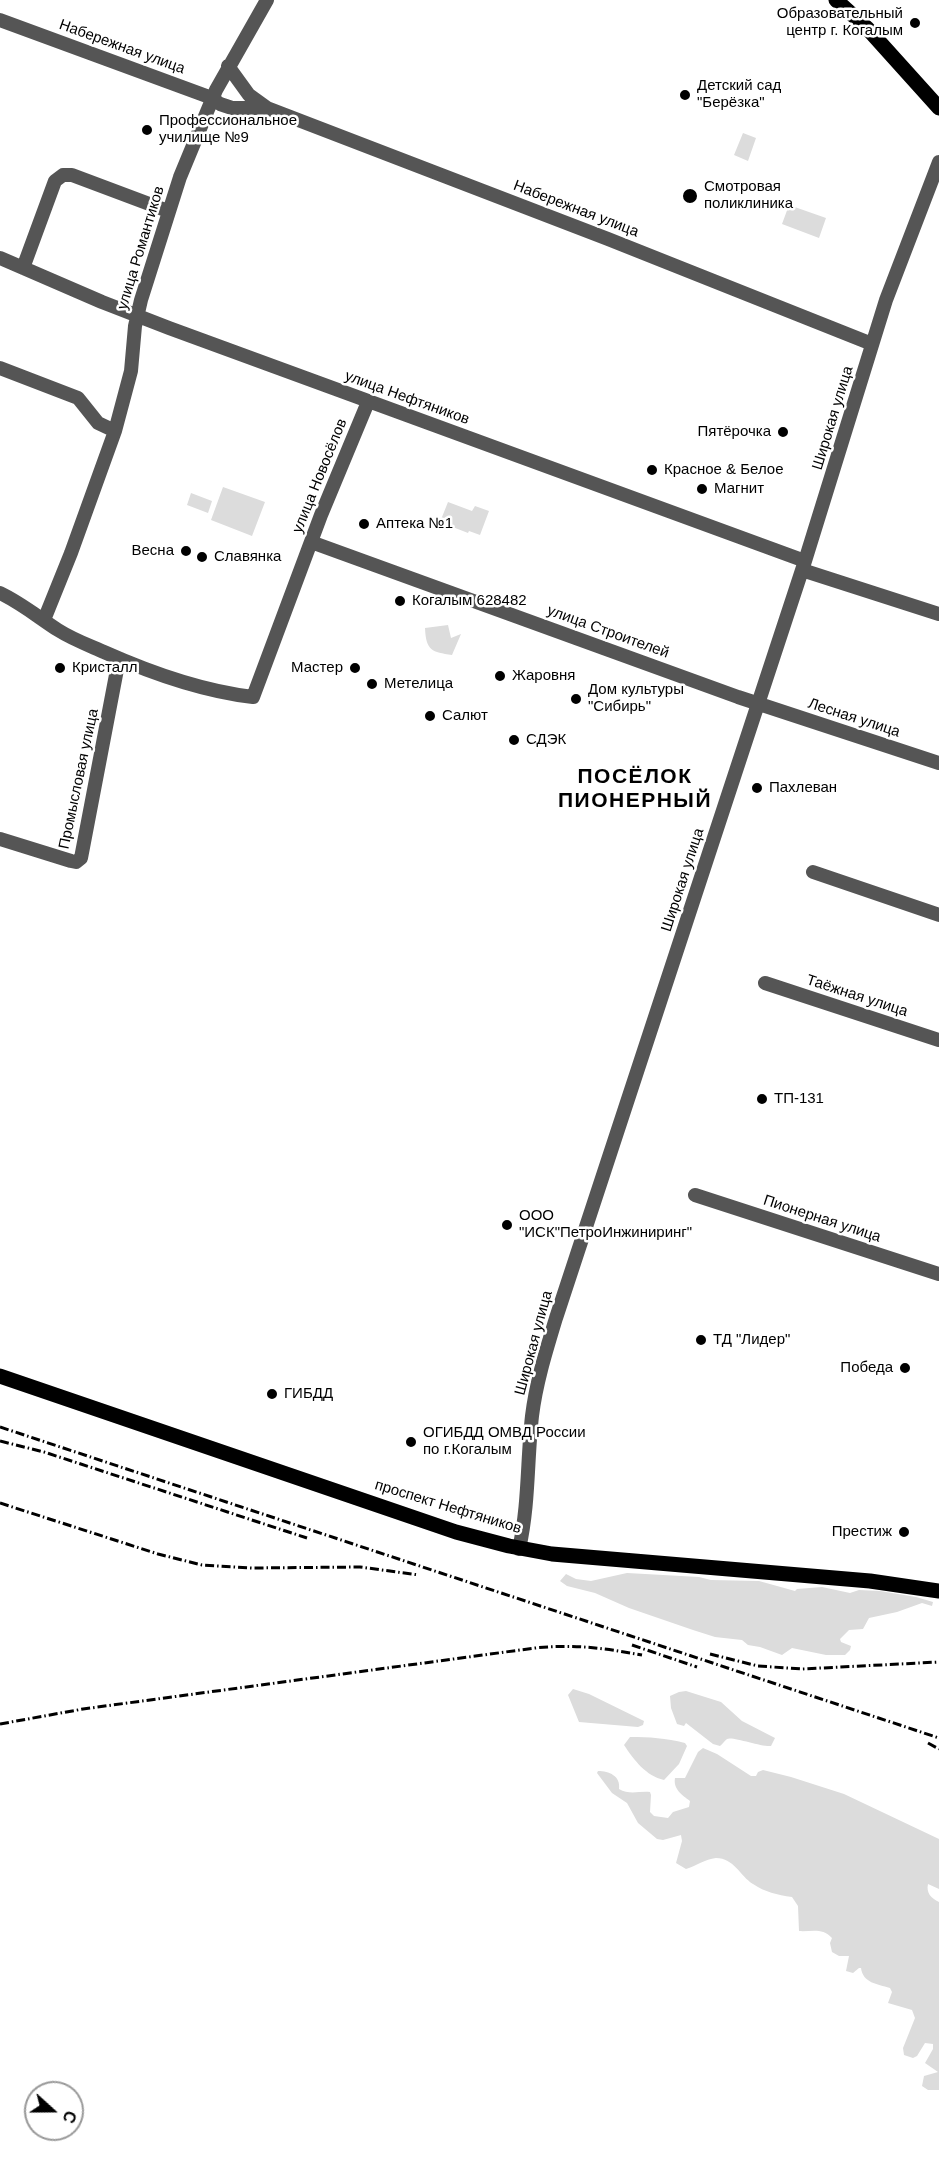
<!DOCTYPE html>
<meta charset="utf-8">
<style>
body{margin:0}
#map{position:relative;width:939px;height:2165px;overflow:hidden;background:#fff;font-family:Arial,sans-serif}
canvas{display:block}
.north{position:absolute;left:24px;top:2081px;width:60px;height:60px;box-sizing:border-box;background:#fff;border:2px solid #999;border-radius:50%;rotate:111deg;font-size:16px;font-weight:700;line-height:24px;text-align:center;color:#000}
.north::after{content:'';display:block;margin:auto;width:21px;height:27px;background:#000;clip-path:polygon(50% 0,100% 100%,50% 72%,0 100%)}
</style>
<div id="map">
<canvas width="939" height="2165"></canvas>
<div class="north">С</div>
</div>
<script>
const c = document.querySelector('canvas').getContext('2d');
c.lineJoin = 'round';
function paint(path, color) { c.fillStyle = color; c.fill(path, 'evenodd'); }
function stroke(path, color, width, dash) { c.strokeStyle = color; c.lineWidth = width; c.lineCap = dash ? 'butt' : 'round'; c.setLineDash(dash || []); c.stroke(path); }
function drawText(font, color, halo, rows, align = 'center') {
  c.font = font + ' Arial,sans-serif'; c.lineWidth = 5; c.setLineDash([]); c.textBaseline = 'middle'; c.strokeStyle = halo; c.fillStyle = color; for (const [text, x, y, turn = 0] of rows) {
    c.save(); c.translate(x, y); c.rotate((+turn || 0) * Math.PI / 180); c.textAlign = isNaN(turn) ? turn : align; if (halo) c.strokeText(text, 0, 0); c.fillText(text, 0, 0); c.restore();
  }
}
paint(new Path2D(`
 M743,133L756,138L748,161L734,155Z
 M789,205L826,218L819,238L782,224Z
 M223,487L265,502L252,536L211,520Z
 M191,493L212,501L208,513L187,505Z
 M448,502L472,511L475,506L489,511L480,535L469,531L468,533L440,522Z
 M448,625L451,638L461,634L452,655C432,652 426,651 425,628Z
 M627,1573L699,1577L711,1580L759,1581L795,1591L797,1589L822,1587L850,1593L859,1590L880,1591L916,1597L933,1602L932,1606L922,1603L897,1612L869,1618L863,1629L849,1630L840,1639L841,1642L851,1646L850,1650L845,1655H826L792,1648L782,1655L760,1647L748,1645L742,1640L715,1637L693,1630L629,1608L595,1593L567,1586L560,1581L566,1574L576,1579L591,1581Z
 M573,1689L589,1694L644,1721L643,1725L638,1727L579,1722L568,1695Z
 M686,1691L721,1702L742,1721L775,1738L771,1746C761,1747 732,1736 727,1739C724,1741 723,1744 720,1746L713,1744L686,1723L684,1726L677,1724L671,1708L670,1696L679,1692Z
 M630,1737C649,1737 666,1738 685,1743L687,1746L679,1764L664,1780C646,1776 634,1760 624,1745Z
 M703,1748L717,1754L751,1776H756L758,1772L763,1770L791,1777L844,1794L939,1839V1889L928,1884C926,1893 931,1898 939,1902V2090H928L922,2086L924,2076L938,2072L925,2063L933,2049V2044L925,2043L917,2056L913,2058L904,2055L903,2048L915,2018L912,2010L888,2003L892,1992L890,1988C877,1984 863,1983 861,1968H859L853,1973L846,1971L849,1956H839L832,1952L830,1943L832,1938C822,1927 811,1932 799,1931L798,1906L792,1897C777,1895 765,1892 753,1884C740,1876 734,1858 716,1858C705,1859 696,1866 686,1869L676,1863L682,1841L681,1835L663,1840L657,1839L638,1823L627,1803L612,1793L597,1773L598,1771C609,1771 621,1776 619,1789C629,1795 639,1791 650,1792L651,1795L650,1812L654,1816L668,1818L673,1812L689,1807L690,1801C682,1795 673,1789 675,1778H685L698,1752Z`), '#dcdcdc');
stroke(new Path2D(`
 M0,20L212,98L220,104L232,108H266
 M228,66L249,95L267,108L608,239L872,344
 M0,258L102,302L169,328L805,561
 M23,268L55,181L63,175H72L168,211
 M0,368L78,398L98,423L115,431
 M311,542L738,697L939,763
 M802,570L939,614
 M0,593C21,603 38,617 58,630C72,639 88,645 104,652C151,673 201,691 253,697L321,515L368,402
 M44,620L71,553L115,431L131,371L135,326L141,300L180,177L216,90L267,0
 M0,839L71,861L76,862L81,858L119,659
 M813,872L939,915
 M765,983L939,1040
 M695,1195L939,1274
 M519,1549C529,1505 527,1461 532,1416C536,1383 546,1351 556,1318L805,561L886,300L939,162`), '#555', 14);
stroke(new Path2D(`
 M836,0L867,28L939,108
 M0,1376L456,1532L509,1546L552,1554L870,1581L939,1591`), '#000', 15);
stroke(new Path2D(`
 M0,1427L939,1738
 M0,1441L44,1452L307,1538
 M0,1503L158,1554L202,1565L252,1568L360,1567L419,1575
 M632,1645L697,1667
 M710,1654L758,1666L802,1669L939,1662
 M0,1724L83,1709L535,1648C575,1644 603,1648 642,1655
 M928,1743L939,1749`), '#000', 3, [9, 3, 1.5, 3]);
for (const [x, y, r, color] of [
 [915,23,6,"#000"],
 [685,95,6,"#000"],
 [147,130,6,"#000"],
 [690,196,8,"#000"],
 [783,432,6,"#000"],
 [652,470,6,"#000"],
 [702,489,6,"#000"],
 [364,524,6,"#000"],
 [186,551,6,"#000"],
 [202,557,6,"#000"],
 [400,601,6,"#000"],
 [60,668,6,"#000"],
 [355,668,6,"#000"],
 [500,676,6,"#000"],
 [372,684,6,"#000"],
 [576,699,6,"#000"],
 [430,716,6,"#000"],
 [514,740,6,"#000"],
 [757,788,6,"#000"],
 [762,1099,6,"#000"],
 [507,1225,6,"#000"],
 [701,1340,6,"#000"],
 [905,1368,6,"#000"],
 [272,1394,6,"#000"],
 [411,1442,6,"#000"],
 [904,1532,6,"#000"]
]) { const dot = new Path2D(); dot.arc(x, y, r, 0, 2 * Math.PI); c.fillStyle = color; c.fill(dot); stroke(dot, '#fff', 2); }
drawText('15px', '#000', '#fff', [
 ["Образовательный",903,14,"right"],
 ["центр г. Когалым",903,31,"right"],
 ["Детский сад",697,86],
 ["\"Берёзка\"",697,103],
 ["Профессиональное",159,121],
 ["училище №9",159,138],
 ["Смотровая",704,187],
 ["поликлиника",704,204],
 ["Пятёрочка",771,432,"right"],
 ["Красное & Белое",664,470],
 ["Магнит",714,489],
 ["Аптека №1",376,524],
 ["Весна",174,551,"right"],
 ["Славянка",214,557],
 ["Когалым 628482",412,601],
 ["Кристалл",72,668],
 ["Мастер",343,668,"right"],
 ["Жаровня",512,676],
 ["Метелица",384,684],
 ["Дом культуры",588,690],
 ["\"Сибирь\"",588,707],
 ["Салют",442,716],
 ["СДЭК",526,740],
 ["Пахлеван",769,788],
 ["ТП-131",774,1099],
 ["ООО",519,1216],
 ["\"ИСК\"ПетроИнжиниринг\"",519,1233],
 ["ТД \"Лидер\"",713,1340],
 ["Победа",893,1368,"right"],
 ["ГИБДД",284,1394],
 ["ОГИБДД ОМВД России",423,1433],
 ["по г.Когалым",423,1450],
 ["Престиж",892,1532,"right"]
], 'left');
drawText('15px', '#000', '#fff', [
 ["Набережная улица",122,47,20],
 ["Набережная улица",576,209,21],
 ["улица Романтиков",141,248,-73],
 ["улица Нефтяников",407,398,20],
 ["Широкая улица",833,418,-73],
 ["улица Новосёлов",320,476,-68],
 ["улица Строителей",608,632,20],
 ["Лесная улица",854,718,18],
 ["Промысловая улица",79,779,-78],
 ["Широкая улица",683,880,-72],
 ["Таёжная улица",857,996,18],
 ["Пионерная улица",822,1219,18],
 ["Широкая улица",534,1343,-75],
 ["проспект Нефтяников",448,1507,17]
]);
c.letterSpacing = '1.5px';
drawText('bold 21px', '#000', '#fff', [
 ["ПОСЁЛОК",635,777],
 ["ПИОНЕРНЫЙ",635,801]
]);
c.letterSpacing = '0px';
</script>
